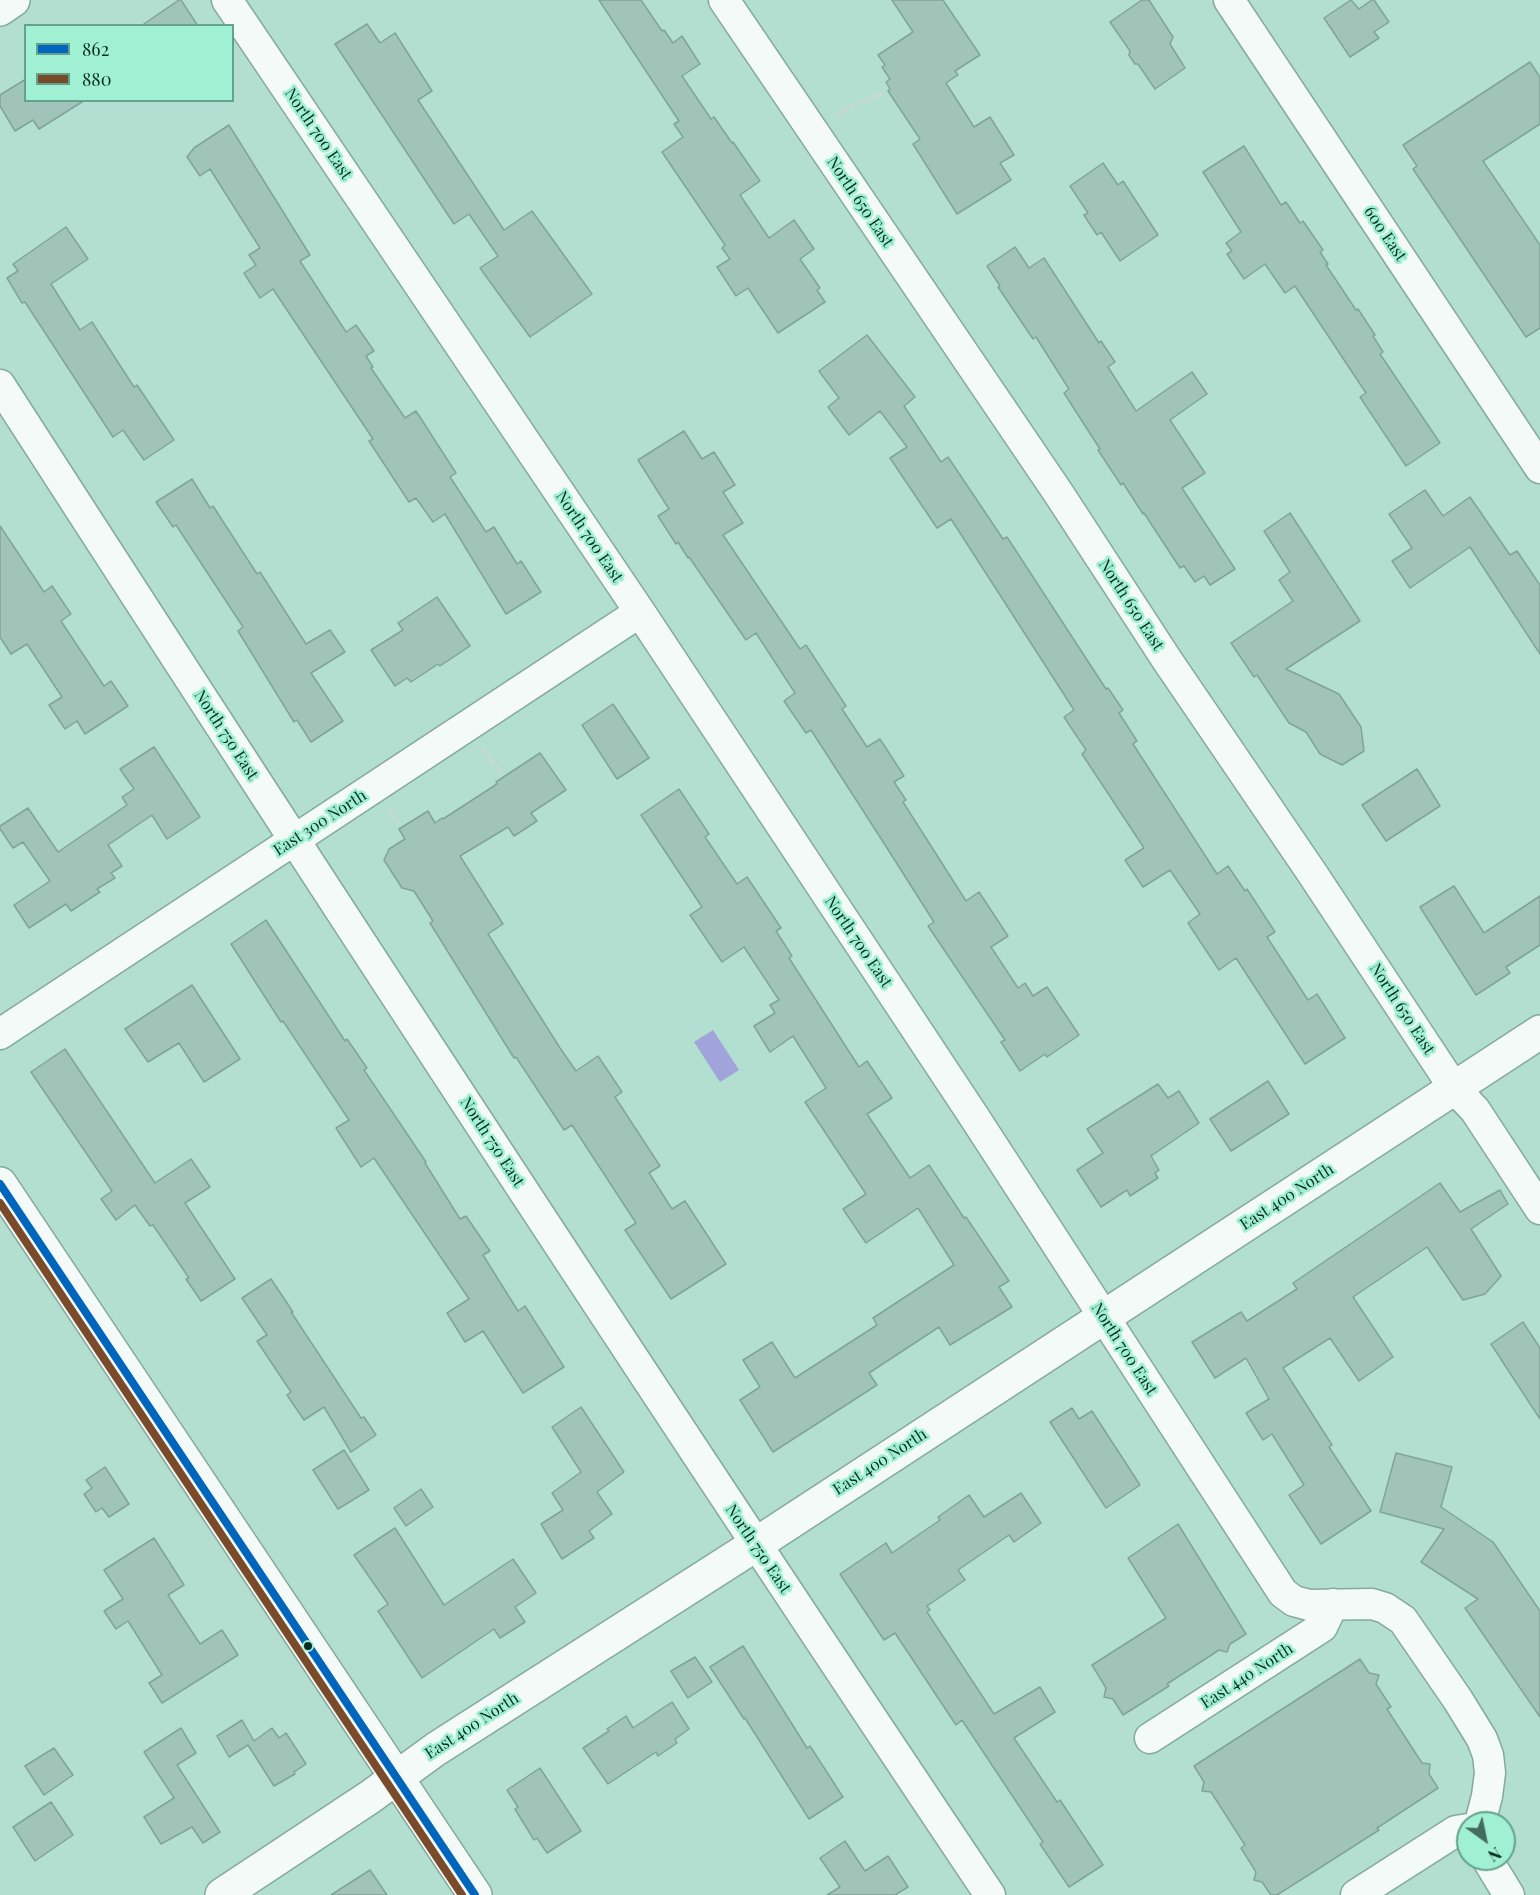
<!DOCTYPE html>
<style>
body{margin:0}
#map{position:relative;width:1540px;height:1895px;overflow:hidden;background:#b2dfcf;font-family:"Playfair Display",serif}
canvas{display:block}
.legend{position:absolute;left:24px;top:24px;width:210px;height:78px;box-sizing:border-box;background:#a0f1d4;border:2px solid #64a28d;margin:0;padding:8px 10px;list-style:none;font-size:18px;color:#092c22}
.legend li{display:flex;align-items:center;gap:12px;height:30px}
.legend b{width:30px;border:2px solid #64a28d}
.north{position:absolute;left:1456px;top:1811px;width:60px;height:60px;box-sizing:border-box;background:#a0f1d4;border:2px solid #64a28d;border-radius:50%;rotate:147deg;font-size:16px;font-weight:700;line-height:24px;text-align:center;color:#092c22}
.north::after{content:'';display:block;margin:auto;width:21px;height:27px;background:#446b5f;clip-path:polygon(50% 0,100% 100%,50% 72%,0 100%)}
</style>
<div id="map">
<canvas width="1540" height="1895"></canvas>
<ul class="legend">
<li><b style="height:8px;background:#0065bd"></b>862</li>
<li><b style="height:8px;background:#7a4b2a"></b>880</li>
</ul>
<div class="north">N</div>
</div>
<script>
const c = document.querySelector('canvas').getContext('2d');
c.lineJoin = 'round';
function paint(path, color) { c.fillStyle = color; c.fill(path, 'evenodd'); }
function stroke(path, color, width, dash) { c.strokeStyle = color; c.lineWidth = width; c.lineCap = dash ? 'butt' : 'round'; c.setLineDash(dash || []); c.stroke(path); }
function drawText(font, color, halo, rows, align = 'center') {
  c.font = font + ' "Playfair Display",serif'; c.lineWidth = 5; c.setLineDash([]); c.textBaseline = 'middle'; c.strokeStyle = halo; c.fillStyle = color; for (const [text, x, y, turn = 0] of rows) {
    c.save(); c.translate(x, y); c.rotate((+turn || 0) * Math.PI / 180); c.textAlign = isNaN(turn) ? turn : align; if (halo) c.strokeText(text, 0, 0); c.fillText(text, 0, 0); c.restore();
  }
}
paint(new Path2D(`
 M713,1030L739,1070L720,1082L694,1042Z`), '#a0a4da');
const building = new Path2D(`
 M179,0H181L198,26H141Z
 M599,0H641L662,31L664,30L673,43L682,36L700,64L682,76L711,119L714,117L732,143L733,142L760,181L740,195L769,238L794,220L814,249L800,259L820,288L817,290L825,302L778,333L748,288L736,296L717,267L730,259L722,248L725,245L662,152L683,137L674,124L679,121Z
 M892,0H943L980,55L955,71L958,75L946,83L974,127L990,117L1014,155L1000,163L1011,180L957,214L913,144L920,139L888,91L890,89L886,82L890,79L882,67L885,65L878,55L913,32Z
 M1142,0H1149L1173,37L1170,44L1185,68L1155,89L1138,64H1135L1129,55L1130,51L1110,22Z
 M1351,0L1359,9L1372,0H1374L1389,22L1374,32L1379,38L1350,57L1324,18Z
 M367,24L380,43L395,33L432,91L418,100L504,230L532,211L592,294L530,337L480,268L498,256L469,214L454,224L335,44Z
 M1530,62L1540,77V124L1483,161L1540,245V328L1526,337L1413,169L1417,166L1403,145Z
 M26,79V100H85L39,129L33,120L15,131L0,106V95Z
 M229,125L310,255L300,261L346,332L356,325L374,351L366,356L373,367L371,368L405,418L416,411L456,473L450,477L486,532L494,527L517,564L521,561L541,592L506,614L445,514L433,522L416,498L409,502L369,441L373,439L273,289L260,298L244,273L256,265L249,255L260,248L210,169L200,176L187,157L194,148Z
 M1244,146L1281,205L1286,202L1300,223L1303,221L1323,250L1320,252L1328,264L1326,265L1356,310L1358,309L1375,335L1373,336L1383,352L1380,354L1440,443L1406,466L1360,397L1366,393L1295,286L1285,293L1265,264L1244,279L1227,254L1232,251L1226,243L1241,232L1203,172Z
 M1103,163L1118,185L1123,181L1158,235L1120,261L1101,232L1097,235L1084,215L1088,213L1070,186Z
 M66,227L88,259L51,284L80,330L92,322L134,387L137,385L174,440L144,460L123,430L113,437L25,302L22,303L7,278L18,271L13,264Z
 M1015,247L1029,268L1044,258L1099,343L1101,341L1115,362L1108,367L1136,411L1192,372L1207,394L1170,420L1205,473L1182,488L1235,569L1210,585L1204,576L1195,582L1184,566L1180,568L1144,513L1143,514L1123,483L1121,485L1098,450L1100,449L1064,393L1069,389L1036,337L1033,339L998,287L1000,286L987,266Z
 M867,335L915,397L904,406L941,462L948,457L1003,539L1007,537L1106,689L1108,688L1123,710L1119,713L1137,741L1133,744L1217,874L1228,866L1245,891L1247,889L1275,932L1267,937L1308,1000L1317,994L1345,1038L1305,1064L1236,958L1219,970L1188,923L1200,914L1170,870L1143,887L1125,860L1144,848L1082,754L1086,750L1064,717L1074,710L951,519L937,528L890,458L907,447L880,411L849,435L828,407L839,398L819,371Z
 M684,431L702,459L714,452L735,485L723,492L743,523L723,535L800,649L806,645L846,706L842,709L867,747L880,739L904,776L894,782L906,800L903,802L966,901L979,892L1008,936L991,947L1018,988L1025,983L1033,996L1047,987L1079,1035L1047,1057L1045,1054L1020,1071L1001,1042L1005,1040L928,926L934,922L880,837L811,730L806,733L784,701L795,693L756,633L746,640L689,557L688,558L678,542L676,544L658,516L669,509L638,460Z
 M192,479L210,508L213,506L257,574L260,572L306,644L330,630L345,652L311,673L343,721L311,742L297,720L294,722L238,631L243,627L176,525L173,527L156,502Z
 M1425,490L1443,516L1470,497L1510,555L1517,551L1540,585V654L1470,547L1410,588L1392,561L1412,548L1389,514Z
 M1290,513L1360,621L1286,669L1339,694L1361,727L1364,751L1342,765L1320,754L1306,732L1289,723L1257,675L1254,677L1231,643L1293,601L1279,580L1290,572L1264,531Z
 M0,526L44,592L52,586L71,614L61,621L104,686L111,681L128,706L85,734L77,721L65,729L49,705L62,697L27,644L11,654L0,637Z
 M437,597L470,646L440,666L438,664L411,682L407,678L395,686L371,650L403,630L398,623Z
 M613,704L649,758L617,779L582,725Z
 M154,747L200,817L167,839L152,815L108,845L122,866L111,873L115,878L97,889L100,892L71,911L66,904L29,928L14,905L50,881L23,842L13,848L0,829V826L28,808L58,852L127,805L122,797L134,789L120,769Z
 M540,753L566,790L531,813L537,821L514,836L508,827L460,856L503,924L488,934L560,1048L576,1071L598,1056L622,1092L615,1097L660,1166L649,1173L672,1209L685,1201L726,1264L671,1299L625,1230L636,1223L572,1125L564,1130L516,1057L514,1058L430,923L433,921L414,891L402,888L384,860L389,849L405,839L399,829L428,811L435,823L442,818L443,819L497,784L496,782Z
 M1417,769L1440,806L1386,841L1362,805Z
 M679,789L709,834L705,837L737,884L747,877L781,928L776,931L792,956L789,958L859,1067L867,1061L892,1098L867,1114L910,1178L929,1165L964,1218L966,1217L1009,1281L999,1287L1012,1307L950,1345L939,1327L869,1373L877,1385L773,1452L740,1400L760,1387L743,1360L772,1342L795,1378L877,1325L873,1318L954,1265L918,1208L866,1243L843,1209L866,1194L805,1102L826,1088L793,1036L770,1052L754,1026L775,1013L770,1005L779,1000L744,947L722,962L690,915L702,907L641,815Z
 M1454,886L1484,933L1540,896V945L1506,967L1510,973L1476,995L1420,907Z
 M266,920L345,1041L347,1039L367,1068L364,1070L426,1162L425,1163L460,1219L466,1216L490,1251L483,1255L518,1311L525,1306L564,1367L523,1393L483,1331L465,1342L447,1313L469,1299L374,1158L361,1167L336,1128L349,1120L283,1021L281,1022L231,944Z
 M192,985L240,1059L204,1082L179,1043L148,1062L125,1029Z
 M65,1049L155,1183L191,1159L210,1187L185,1203L235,1279L201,1301L186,1279L189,1278L153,1225L150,1226L135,1205L116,1220L101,1199L112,1191L31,1072Z
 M1268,1081L1289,1114L1231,1151L1210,1119Z
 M1158,1084L1168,1098L1179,1091L1199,1123L1151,1156L1159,1170L1155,1173L1158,1178L1130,1196L1127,1190L1101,1207L1077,1170L1103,1153L1087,1129Z
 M1440,1183L1460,1212L1500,1190L1508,1204L1471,1229L1501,1276L1485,1294L1463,1300L1427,1247L1353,1297L1393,1357L1359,1381L1330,1338L1283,1368L1332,1445L1329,1447L1371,1511L1321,1544L1289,1495L1304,1485L1272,1434L1263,1440L1246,1413L1269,1399L1246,1358L1215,1378L1192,1342L1241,1312L1247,1321L1297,1289L1293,1283Z
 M271,1279L293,1312H291L361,1418L364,1417L376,1435L351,1452L324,1407L304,1420L287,1395L291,1392L257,1341L267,1335L242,1298Z
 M1523,1322L1540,1348V1419L1491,1344Z
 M581,1407L624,1472L597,1492L612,1514L589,1531L594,1538L562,1559L541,1524L563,1510L552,1493L581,1472L552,1427Z
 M1072,1408L1079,1419L1092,1411L1140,1485L1106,1508L1050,1422Z
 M344,1450L369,1490L338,1509L313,1470Z
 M1396,1453L1452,1467L1441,1507L1493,1542L1540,1611V1717L1465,1608L1478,1599L1421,1562L1444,1529L1380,1512Z
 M105,1467L129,1504L109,1517L102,1508L96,1512L84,1494L92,1488L86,1480Z
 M421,1489L433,1507L406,1526L394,1508Z
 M1021,1493L1041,1523L1014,1542L1009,1535L958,1570L965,1580L927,1606L930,1610L927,1612L994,1714L1040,1687L1055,1712L1014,1738L1057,1802L1060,1800L1103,1865L1069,1887L1040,1844L1043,1842L962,1720L956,1725L895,1633L884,1640L840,1574L886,1543L892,1553L940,1520L938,1517L969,1495L984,1517Z
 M1178,1524L1246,1634L1230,1644L1227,1652L1219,1650L1167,1684L1169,1686L1123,1715L1113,1699L1104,1697L1106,1688L1092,1665L1166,1618L1128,1558Z
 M395,1528L444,1605L513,1559L536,1593L515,1607L525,1622L500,1638L494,1629L422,1678L378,1611L388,1604L354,1555Z
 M154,1538L184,1585L168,1595L200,1644L222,1630L238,1655L162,1703L149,1683L162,1675L128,1621L116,1629L104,1611L123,1599L104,1570Z
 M743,1646L807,1748L810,1746L843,1797L809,1819L745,1718L744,1719L710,1667Z
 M695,1657L712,1682L688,1698L671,1671Z
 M1360,1659L1369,1673L1379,1675L1376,1684L1391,1707L1387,1709L1422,1763L1430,1764L1429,1774L1438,1788L1377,1828L1379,1830L1318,1869L1277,1895H1271L1262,1882L1254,1880L1256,1872L1241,1848L1245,1845L1211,1792L1202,1791L1204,1782L1194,1766Z
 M672,1702L689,1729L675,1739L677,1743L658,1756L656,1752L608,1784L583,1748L609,1731L607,1729L626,1716L633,1728Z
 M242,1720L254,1741L272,1728L279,1738L286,1733L306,1764L294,1772L295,1774L274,1786L248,1745L229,1757L217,1736Z
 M181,1728L196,1753L177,1765L220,1832L203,1843L192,1827L161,1844L144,1817L174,1798L144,1752Z
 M54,1748L73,1775L44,1795L25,1766Z
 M540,1768L581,1831L547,1853L537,1838L534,1840L515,1809L518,1807L507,1790Z
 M51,1802L73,1835L35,1861L13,1827Z
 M845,1841L865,1871L888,1856L908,1887L895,1895H827L840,1887L820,1858Z
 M370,1870L387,1895H331Z`);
paint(building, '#a0c4b8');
stroke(building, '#80a498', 1.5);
const street = new Path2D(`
 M227,0L640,612L973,1115L1283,1593L1294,1601L1309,1605L1372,1604L1385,1608L1403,1620L1458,1700L1482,1739L1488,1755L1490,1773L1487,1796L1480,1823
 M724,0L1059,494L1167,660L1312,873L1454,1088L1475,1110L1540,1209
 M1229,0L1540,468
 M0,385C326,891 655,1395 990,1895
 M0,1034L640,612
 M1150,1738L1322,1627L1333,1604
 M1487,1859L1509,1895
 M1356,1895L1456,1831L1468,1829`);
const secondary = new Path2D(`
 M0,9L13,0
 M0,1184L475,1895
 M222,1895L370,1797L436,1749L755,1545L1540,1032`);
stroke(street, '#85a99d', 33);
stroke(secondary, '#85a99d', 36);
stroke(new Path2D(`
 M837,114C851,105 867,101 882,94
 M483,748L501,775
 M389,810L399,824`), '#cad8d3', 4, [4.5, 3]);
stroke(street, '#f3faf8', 30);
stroke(secondary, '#f3faf8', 33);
stroke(new Path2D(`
 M0,1184L475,1895`), '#0065bd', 8);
stroke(new Path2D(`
 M0,1203L462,1895`), '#7a4b2a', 8);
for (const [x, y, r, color] of [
 [308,1646,5,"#092c22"]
]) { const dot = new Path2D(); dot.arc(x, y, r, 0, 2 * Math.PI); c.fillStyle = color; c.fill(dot); stroke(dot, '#a0f1d4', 2); }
drawText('16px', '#092c22', '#a0f1d4', [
 ["North 700 East",318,134,56],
 ["North 650 East",860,202,56],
 ["600 East",1385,234,56],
 ["North 700 East",589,537,56],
 ["North 650 East",1131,605,57],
 ["North 750 East",226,735,57],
 ["East 300 North",320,823,-33],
 ["North 700 East",858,942,56],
 ["North 650 East",1402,1009,57],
 ["North 750 East",492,1142,57],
 ["East 400 North",1287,1197,-33],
 ["North 700 East",1124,1349,57],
 ["East 400 North",880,1462,-33],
 ["North 750 East",758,1549,56],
 ["East 440 North",1247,1676,-33],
 ["East 400 North",472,1726,-33]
]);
</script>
